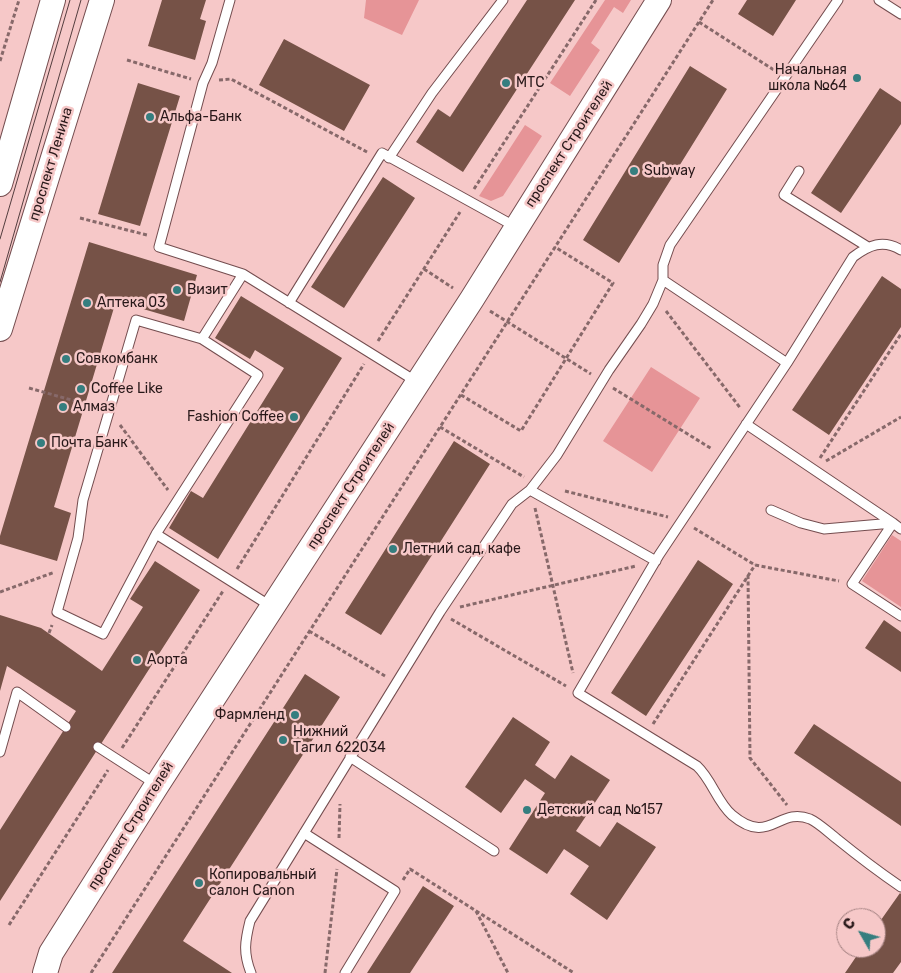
<!DOCTYPE html>
<meta charset="utf-8">
<style>
body{margin:0}
#map{position:relative;width:901px;height:973px;overflow:hidden;background:#f6c8c8;font-family:Rubik,sans-serif}
canvas{display:block}
.north{position:absolute;left:836px;top:908px;width:50px;height:50px;box-sizing:border-box;background:#f6c8c8;border:1px solid #a48282;border-radius:50%;rotate:308deg;font-size:14px;font-weight:700;line-height:20px;text-align:center;color:#281819}
.north::after{content:'';display:block;margin:auto;width:18px;height:22px;background:#357e7f;clip-path:polygon(50% 0,100% 100%,50% 72%,0 100%)}
</style>
<div id="map">
<canvas width="901" height="973"></canvas>
<div class="north">С</div>
</div>
<script>
const c = document.querySelector('canvas').getContext('2d');
c.lineJoin = 'round';
function paint(path, color) { c.fillStyle = color; c.fill(path, 'evenodd'); }
function stroke(path, color, width, dash) { c.strokeStyle = color; c.lineWidth = width; c.lineCap = dash ? 'butt' : 'round'; c.setLineDash(dash || []); c.stroke(path); }
function drawText(font, color, halo, rows, align = 'center') {
  c.font = font + ' Rubik,sans-serif'; c.lineWidth = 5; c.setLineDash([]); c.textBaseline = 'middle'; c.strokeStyle = halo; c.fillStyle = color; for (const [text, x, y, turn = 0] of rows) {
    c.save(); c.translate(x, y); c.rotate((+turn || 0) * Math.PI / 180); c.textAlign = isNaN(turn) ? turn : align; if (halo) c.strokeText(text, 0, 0); c.fillText(text, 0, 0); c.restore();
  }
}
paint(new Path2D(`
 M366,0H419L402,35L364,18Z
 M605,0H631L623,13L614,7L591,43L600,50L570,96L550,83Z
 M525,125L542,136L503,196L491,201L479,196Z
 M651,367L700,398L652,472L603,441Z
 M892,535L901,541V607L862,581Z`), '#e69497');
paint(new Path2D(`
 M162,0H206L200,19L206,21L195,60L148,46Z
 M527,0H575L463,172L416,142L438,109L450,117Z
 M747,0H796L773,36L738,14Z
 M284,39L370,85L344,131L259,85Z
 M690,66L727,89L619,263L583,240Z
 M138,83L180,96L140,226L98,214Z
 M880,88L901,102V124L841,213L811,193Z
 M383,177L415,198L344,308L311,287Z
 M89,242L197,275L184,321L116,301L54,507L71,513L57,561L0,544V536Z
 M882,276L901,289V327L829,435L792,410Z
 M241,296L342,358L218,559L169,528L191,491L203,498L284,368L255,350L250,359L215,338Z
 M454,441L490,464L381,635L345,613Z
 M698,560L733,584L646,716L611,693Z
 M155,561L200,590L0,901V830L76,711L7,666L0,691V615L41,628L102,671L143,607L130,599Z
 M884,620L901,632V672L865,648Z
 M305,674L340,697L183,941L232,973H112Z
 M513,717L550,742L535,765L555,779L571,755L610,780L576,831L600,847L617,822L656,847L607,920L570,894L589,866L564,849L547,874L509,849L545,793L525,779L501,813L465,787Z
 M814,724L901,782V826L794,753Z
 M423,886L454,906L410,973H367Z
 M900,893L901,894V962L893,973H845L862,948H876V927Z`), '#765247');
const lane = new Path2D(`
 M230,0L212,63L203,83L159,247L243,274
 M879,0L901,14
 M389,158L432,93L503,0
 M799,171L784,195L868,247
 M901,250C883,239 869,245 853,257L787,363L659,555L578,693L697,766C712,780 717,802 732,815C770,847 778,806 810,819C819,823 829,833 837,839C858,856 879,872 901,887
 M663,280L787,363
 M289,303L382,153L516,227
 M746,424L893,523L824,529L801,523L771,510
 M530,490L656,561
 M901,529L893,523L852,584L901,616
 M156,534L103,634L57,612L78,538L83,500L136,320L202,339
 M272,607L156,534L258,375L202,339L243,274L417,382
 M98,747L157,785
 M0,752L17,692L66,727
 M350,757L494,851
 M304,833L395,891L345,973
 M251,973C243,953 245,941 250,921L440,612L512,504L530,490L557,455L609,370L641,324L653,304L663,280V265L670,245L838,0`);
const secondary = new Path2D(`
 M0,184L53,0
 M0,329L102,0
 M45,973L51,953L157,785L472,299L659,0`);
stroke(lane, '#744d4f', 11);
stroke(secondary, '#744d4f', 26);
stroke(new Path2D(`
 M699,22L774,70
 M127,60L191,79
 M0,61L19,0
 M219,80L231,79L367,152
 M474,189L596,0
 M80,218L147,235
 M424,269L453,288
 M490,311L591,374
 M666,311L741,409
 M378,341L460,212
 M29,388L96,407
 M613,388L712,449
 M461,395L521,431L613,283L555,247
 M120,425L168,490
 M440,427L524,477
 M820,458L901,334
 M826,461L901,417
 M565,491L668,517
 M535,508L573,673
 M694,528L755,565L839,581
 M237,569L364,364
 M748,575L750,758L787,805
 M0,592L55,572
 M460,607L636,566
 M451,619L566,686
 M309,631L385,676
 M49,633L52,625
 M653,724L755,565
 M122,748L223,591
 M339,838L340,804
 M403,880L410,869L574,973
 M476,911L508,973
 M9,925L108,770
 M91,973L713,0
 M325,973L337,869`), '#87696a', 3, [4, 2.5]);
stroke(lane, '#fff', 9);
stroke(secondary, '#fff', 24);
stroke(new Path2D(`
 M0,239L70,0
 M0,282L81,0`), '#533d3e', 1);
for (const [x, y, r, color] of [
 [857,78,5,"#357e7f"],
 [506,83,5,"#357e7f"],
 [150,117,5,"#357e7f"],
 [634,171,5,"#357e7f"],
 [177,290,5,"#357e7f"],
 [87,303,5,"#357e7f"],
 [66,359,5,"#357e7f"],
 [81,389,5,"#357e7f"],
 [63,407,5,"#357e7f"],
 [294,417,5,"#357e7f"],
 [41,443,5,"#357e7f"],
 [393,549,5,"#357e7f"],
 [137,660,5,"#357e7f"],
 [295,715,5,"#357e7f"],
 [283,740,5,"#357e7f"],
 [527,810,5,"#357e7f"],
 [199,883,5,"#357e7f"]
]) { const dot = new Path2D(); dot.arc(x, y, r, 0, 2 * Math.PI); c.fillStyle = color; c.fill(dot); stroke(dot, '#f6c8c8', 2); }
drawText('14px', '#281819', '#f6c8c8', [
 ["Начальная",847,70,"right"],
 ["школа №64",847,86,"right"],
 ["МТС",516,83],
 ["Альфа-Банк",160,117],
 ["Subway",644,171],
 ["Визит",187,290],
 ["Аптека 03",97,303],
 ["Совкомбанк",76,359],
 ["Coffee Like",91,389],
 ["Алмаз",73,407],
 ["Fashion Coffee",284,417,"right"],
 ["Почта Банк",51,443],
 ["Летний сад, кафе",403,549],
 ["Аорта",147,660],
 ["Фармленд",285,715,"right"],
 ["Нижний",293,732],
 ["Тагил 622034",293,748],
 ["Детский сад №157",537,810],
 ["Копировальный",209,875],
 ["салон Canon",209,891]
], 'left');
drawText('14px', '#281819', '#f6c8c8', [
 ["проспект Строителей",569,144,-57],
 ["проспект Ленина",51,164,-73],
 ["проспект Строителей",351,486,-57],
 ["проспект Строителей",131,826,-58]
]);
</script>
